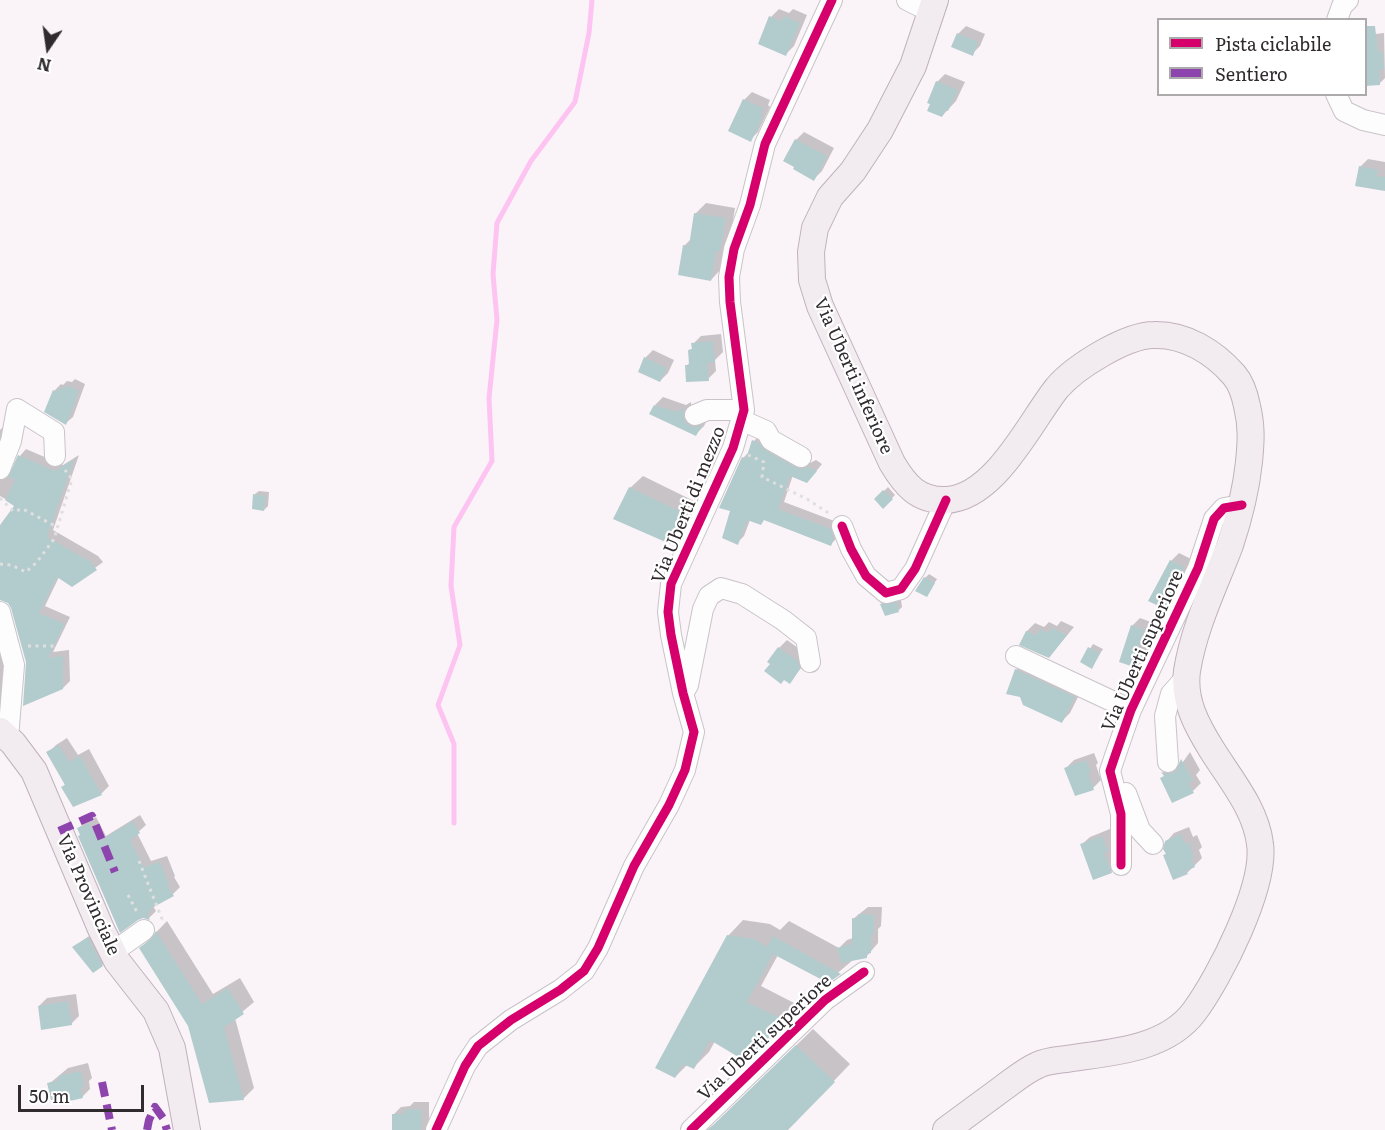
<!DOCTYPE html>
<style>
body{margin:0}
#map{position:relative;width:1385px;height:1130px;overflow:hidden;background:#faf4f9;font-family:Literata,serif}
canvas{display:block}
.legend{position:absolute;left:1157px;top:18px;width:210px;height:78px;box-sizing:border-box;background:#fff;border:2px solid #acaaab;margin:0;padding:8px 10px;list-style:none;font-size:18px;color:#302b2e}
.legend li{display:flex;align-items:center;gap:12px;height:30px}
.legend b{width:30px;border:2px solid #acaaab}
.north{position:absolute;left:18px;top:18px;width:60px;height:60px;-webkit-text-stroke:4px #fff;paint-order:stroke;rotate:193deg;font-size:16px;font-weight:700;line-height:24px;text-align:center;color:#302b2e}
.north::after{content:'';display:block;margin:auto;width:21px;height:27px;background:#302b2e;clip-path:polygon(50% 0,100% 100%,50% 72%,0 100%)}
.scale{position:absolute;left:18px;top:1085px;width:126px;height:27px;box-sizing:border-box;border:3px solid #302b2e;border-top:0;padding-left:8px;font-size:18px;line-height:21px;white-space:nowrap;color:#302b2e;-webkit-text-stroke:4px #fff;paint-order:stroke}
</style>
<div id="map">
<canvas width="1385" height="1130"></canvas>
<ul class="legend">
<li><b style="height:8px;background:#d6006c"></b>Pista ciclabile</li>
<li><b style="height:8px;background:#8e44ad"></b>Sentiero</li>
</ul>
<div class="north">N</div>
<div class="scale">50 m</div>
</div>
<script>
const c = document.querySelector('canvas').getContext('2d');
c.lineJoin = 'round';
function paint(path, color) { c.fillStyle = color; c.fill(path, 'evenodd'); }
function stroke(path, color, width, dash) { c.strokeStyle = color; c.lineWidth = width; c.lineCap = dash ? 'butt' : 'round'; c.setLineDash(dash || []); c.stroke(path); }
function drawText(font, color, halo, rows, align = 'center') {
  c.font = font + ' Literata,serif'; c.lineWidth = 4.5; c.setLineDash([]); c.textBaseline = 'middle'; c.strokeStyle = halo; c.fillStyle = color; for (const [text, x, y, turn = 0] of rows) {
    c.save(); c.translate(x, y); c.rotate((+turn || 0) * Math.PI / 180); c.textAlign = isNaN(turn) ? turn : align; if (halo) c.strokeText(text, 0, 0); c.fillText(text, 0, 0); c.restore();
  }
}
paint(new Path2D(`
 M779,9L789,13L793,9L807,15L794,46L786,54L771,17Z
 M966,26L985,34L980,46L972,54L958,34Z
 M1384,33L1385,78L1379,84L1366,35Z
 M945,74L965,82L956,101L942,116L937,82Z
 M752,92L770,100L768,105L770,107L758,132L750,140L744,100Z
 M804,132L834,148L822,171L814,179L796,140Z
 M1368,159L1385,162V190L1360,167Z
 M706,203L735,208L730,239L726,244L721,269L711,280L684,246L691,239L696,213Z
 M721,334L723,352L715,360L716,371L708,379L686,366L691,362L690,351L693,347V344L701,336Z
 M653,350L674,360L668,373L660,381L645,358Z
 M75,379L85,384L73,417L66,423L54,391L61,384L63,385L67,381L72,382Z
 M663,397L686,405L691,402V411L708,418L704,426L696,434L655,405Z
 M6,424L0,446V430Z
 M761,434L802,461L810,463L816,460L822,464L814,474L793,475L784,502L837,522L838,537L831,544L764,519L750,520L744,536L737,543L743,458L750,451L754,441Z
 M26,449L63,465L79,455L53,530L98,556L103,562L72,585L59,577L45,606L70,617L53,652L69,650L70,681L63,688L27,662L13,608L9,602L0,599V528L16,505L0,496V472L10,475L20,456Z
 M643,476L696,502L682,530L670,543L630,488Z
 M888,487L895,495L883,507L876,499Z
 M259,491L269,492L268,506L264,510L254,508L255,494Z
 M1179,553L1191,559L1173,600L1165,608L1171,561Z
 M929,574L937,579L927,595L925,578Z
 M901,600L902,607L899,610L881,604L885,601Z
 M1140,618L1151,622L1146,640L1153,642L1145,659L1137,667L1132,626Z
 M1061,621L1074,627L1049,657L1021,644L1027,631L1035,623L1044,627L1049,622L1057,626Z
 M0,628L8,659L4,703L0,707Z
 M787,640L805,653L808,660L789,682L779,648Z
 M1093,644L1103,649L1092,667L1082,662Z
 M1024,662L1082,689L1070,713L1062,721L1016,670Z
 M67,738L78,755L89,749L109,786L101,794L63,787L66,783L48,753L56,745Z
 M1190,752L1200,770L1196,775L1201,783L1193,791L1165,775L1163,772L1171,764L1180,766Z
 M1094,753L1098,763L1096,765L1101,780L1093,788L1066,768L1074,760Z
 M140,815L146,825L137,833L151,861L167,856L175,876L174,877L180,887L173,894L156,904L153,906L156,911L149,918L143,917L79,828L86,821L96,817L106,836Z
 M1189,827L1193,837L1197,835L1202,847L1199,850L1202,858L1187,873L1165,855L1167,853L1166,842L1174,833Z
 M1110,829L1119,863L1111,872L1081,845L1090,837Z
 M868,907H882L881,926L878,929V943L866,957L853,960L827,982L778,955L761,986L798,1005L795,1010L744,1059L715,1041L709,1052L693,1068L687,1065L675,1077L728,936L743,920L770,924L780,930L789,921L839,948L847,940L853,938V919Z
 M167,921L213,994L240,978L254,1002L235,1018L254,1088L243,1099L190,1026L141,948Z
 M92,934L105,961L102,965L78,944Z
 M76,994L79,1016L71,1024L39,1006L47,998Z
 M813,1029L850,1064L787,1130H706L718,1122Z
 M88,1063L92,1078L89,1081L90,1089L82,1097H71L49,1084L68,1068Z
 M414,1102H429V1130H393V1115L401,1107L410,1106Z`), '#0003');
stroke(new Path2D(`
 M454,823V744L438,705L460,645L451,586L454,527L492,461L489,398L497,320L493,274L497,223L531,161L575,102L589,33L592,0`), '#fdc4f1', 5);
paint(new Path2D(`
 M769,16L781,21L784,16L800,23L786,56L758,44Z
 M1365,26H1375L1378,52L1382,51L1384,69L1379,70L1380,85L1365,86Z
 M957,33L978,42L973,56L951,47Z
 M936,81L958,90L948,111L946,110L942,117L927,111L930,104L927,103Z
 M743,99L763,108L761,114L763,115L751,142L728,131Z
 M795,139L827,156L814,181L793,169L794,167L783,161Z
 M1359,166L1378,170L1377,176L1385,177V191L1355,186Z
 M694,213L726,218L720,251H716L711,281L678,275L683,245L689,246Z
 M713,341L715,362L707,363L709,381L686,382L685,365H689L688,350L692,349L691,343Z
 M644,357L667,368L660,382L638,372Z
 M67,385L79,391L66,425L44,412L53,390L57,392L59,387L65,389Z
 M654,405L677,412L683,408L684,419L687,424L694,427L702,425L696,436L649,414Z
 M752,440L759,443L765,450L795,467L802,469L808,467L817,471L807,483L790,476L778,509L831,529L834,539L831,546L764,520L761,525L747,520L738,545L722,538L730,511L719,508L742,457L746,459Z
 M18,455L55,471L74,459L47,537L91,562L97,570L72,587L57,577L39,613L65,624L48,658L63,656V689L23,706L26,662L11,608L8,603L0,600V525L14,506L5,500L15,480L8,477Z
 M629,487L685,514L670,544L613,519Z
 M883,490L893,499L883,509L874,499Z
 M253,494L266,496L264,511L252,509Z
 M1170,560L1184,567L1165,609L1148,601Z
 M924,577L935,583L927,597L915,591Z
 M897,602L899,612L885,616L880,604Z
 M1131,625L1144,630L1138,648L1146,651L1137,668L1119,662Z
 M1052,628L1067,635L1049,658L1019,645L1026,631L1036,635L1040,629L1048,633Z
 M778,647L798,661L800,669L790,684L784,680L781,684L764,671L770,664L767,662Z
 M1088,647L1100,653L1092,669L1080,662Z
 M1015,669L1075,697L1062,723L1023,705L1020,697L1006,694Z
 M59,745L69,762L80,756L102,795L73,807L61,787L65,785L46,752Z
 M1181,759L1193,780L1188,783L1194,793L1172,803L1160,778L1164,776L1161,772L1168,774L1175,772Z
 M1086,760L1091,772L1088,773L1094,790L1075,796L1064,768Z
 M133,821L140,833L130,840L144,867L160,862L169,884L167,885L174,896L150,909L151,911L147,914L150,920L143,918L138,920L120,933L78,836L80,835L77,828L89,823L99,841Z
 M1181,834L1185,844L1189,842L1194,857L1191,858L1195,867L1186,871L1188,874L1173,880L1163,855L1166,854L1163,849L1165,841Z
 M1102,836L1108,851L1104,853L1112,873L1093,880L1080,844Z
 M858,914L874,915V935H871V953L867,954V958L841,963L837,948L852,944V918L858,919Z
 M156,931L202,1004L228,988L244,1014L224,1027L244,1100L209,1103L188,1026L139,948L151,939Z
 M727,935L754,939L767,947L773,936L841,974L828,983L773,954L747,1002L784,1020L779,1028L745,1061L710,1040L694,1069L683,1064L675,1078L655,1068Z
 M88,937L103,966L93,973L72,947Z
 M68,1001L72,1025L41,1030L38,1006Z
 M796,1045L835,1082L788,1130H708Z
 M81,1071L84,1087L81,1088L83,1098L70,1101L69,1099L51,1100L47,1083L59,1080L58,1076Z
 M405,1109L422,1110L421,1130H392V1114H404Z`), '#b2cbcc');
const minor = new Path2D(`
 M907,0L931,12
 M1337,20L1342,6L1348,0
 M1336,94L1344,111L1363,120L1385,125
 M695,415L707,410H744
 M741,420L766,431L771,440L801,457
 M0,469L11,441L17,409L54,432L55,456
 M842,526L851,549L866,576L886,593L901,589L915,569L946,500
 M0,612L14,665L8,738
 M1016,656L1131,710
 M685,690L688,685L703,609L709,596L721,588L742,594L783,620L806,638L810,662
 M1168,762L1165,716L1171,694L1187,676
 M1126,793L1140,830L1153,844
 M1121,865V814L1110,771L1114,759L1131,710L1198,568L1214,519L1224,508L1242,505
 M113,952L144,930
 M436,1130L465,1066L478,1046L511,1020L560,990L584,971L598,948L634,866L669,805L685,770L694,732L683,693L671,635L668,612L671,584L733,448L744,410L730,302L729,277L734,249L750,205L765,144L832,0
 M691,1130L825,1000L864,972`);
const major = new Path2D(`
 M935,0L913,66L880,130L853,171L830,197L815,228L811,252L812,280L820,306L892,463C905,485 918,501 946,500C995,498 1030,422 1057,388C1075,367 1126,335 1154,335C1185,334 1214,352 1234,375C1241,383 1245,396 1247,406C1252,427 1251,441 1249,462C1246,490 1239,518 1230,545C1214,587 1194,627 1187,671C1183,701 1197,726 1212,750C1230,779 1256,809 1260,844C1266,886 1220,977 1194,1012C1167,1048 1115,1052 1073,1058C1062,1060 1048,1060 1038,1065C1026,1070 1014,1080 1003,1088C984,1102 965,1116 946,1130
 M0,731L13,743L34,771L101,929L117,961L156,1011L172,1048L187,1130`);
stroke(minor, '#c8c4c8', 22);
stroke(major, '#c0b1bd', 28);
stroke(new Path2D(`
 M748,455L764,462L762,477L807,499L830,514
 M0,498L13,511L23,509L57,527
 M0,564L11,565L26,572L37,562L54,539L72,479L65,470
 M28,646H55
 M139,861L162,919L159,921
 M128,895L138,914`), '#e0dfe0', 3, [3, 4.5]);
stroke(minor, '#fefdfe', 20);
stroke(major, '#f2ebf0', 26);
stroke(new Path2D(`
 M59,831L92,816L115,872
 M102,1082L112,1130
 M147,1130L149,1120L155,1107L163,1118L167,1130`), '#8e44ad', 8, [15, 8]);
stroke(new Path2D(`
 M842,526L851,549L866,576L886,593L901,589L915,569L946,500
 M1121,865V814L1110,771L1114,759L1131,710L1198,568L1214,519L1224,508L1242,505
 M436,1130L465,1066L478,1046L511,1020L560,990L584,971L598,948L634,866L669,805L685,770L694,732L683,693L671,635L668,612L671,584L733,448L744,410L730,302L729,277L734,249L750,205L765,144L832,0
 M691,1130L825,1000L864,972`), '#d6006c', 9);
drawText('18px', '#302b2e', '#fff', [
 ["Via Uberti inferiore",853,376,66],
 ["Via Uberti di mezzo",689,505,-68],
 ["Via Uberti superiore",1143,651,-66],
 ["Via Provinciale",88,895,66],
 ["Via Uberti superiore",765,1038,-43]
]);
</script>
